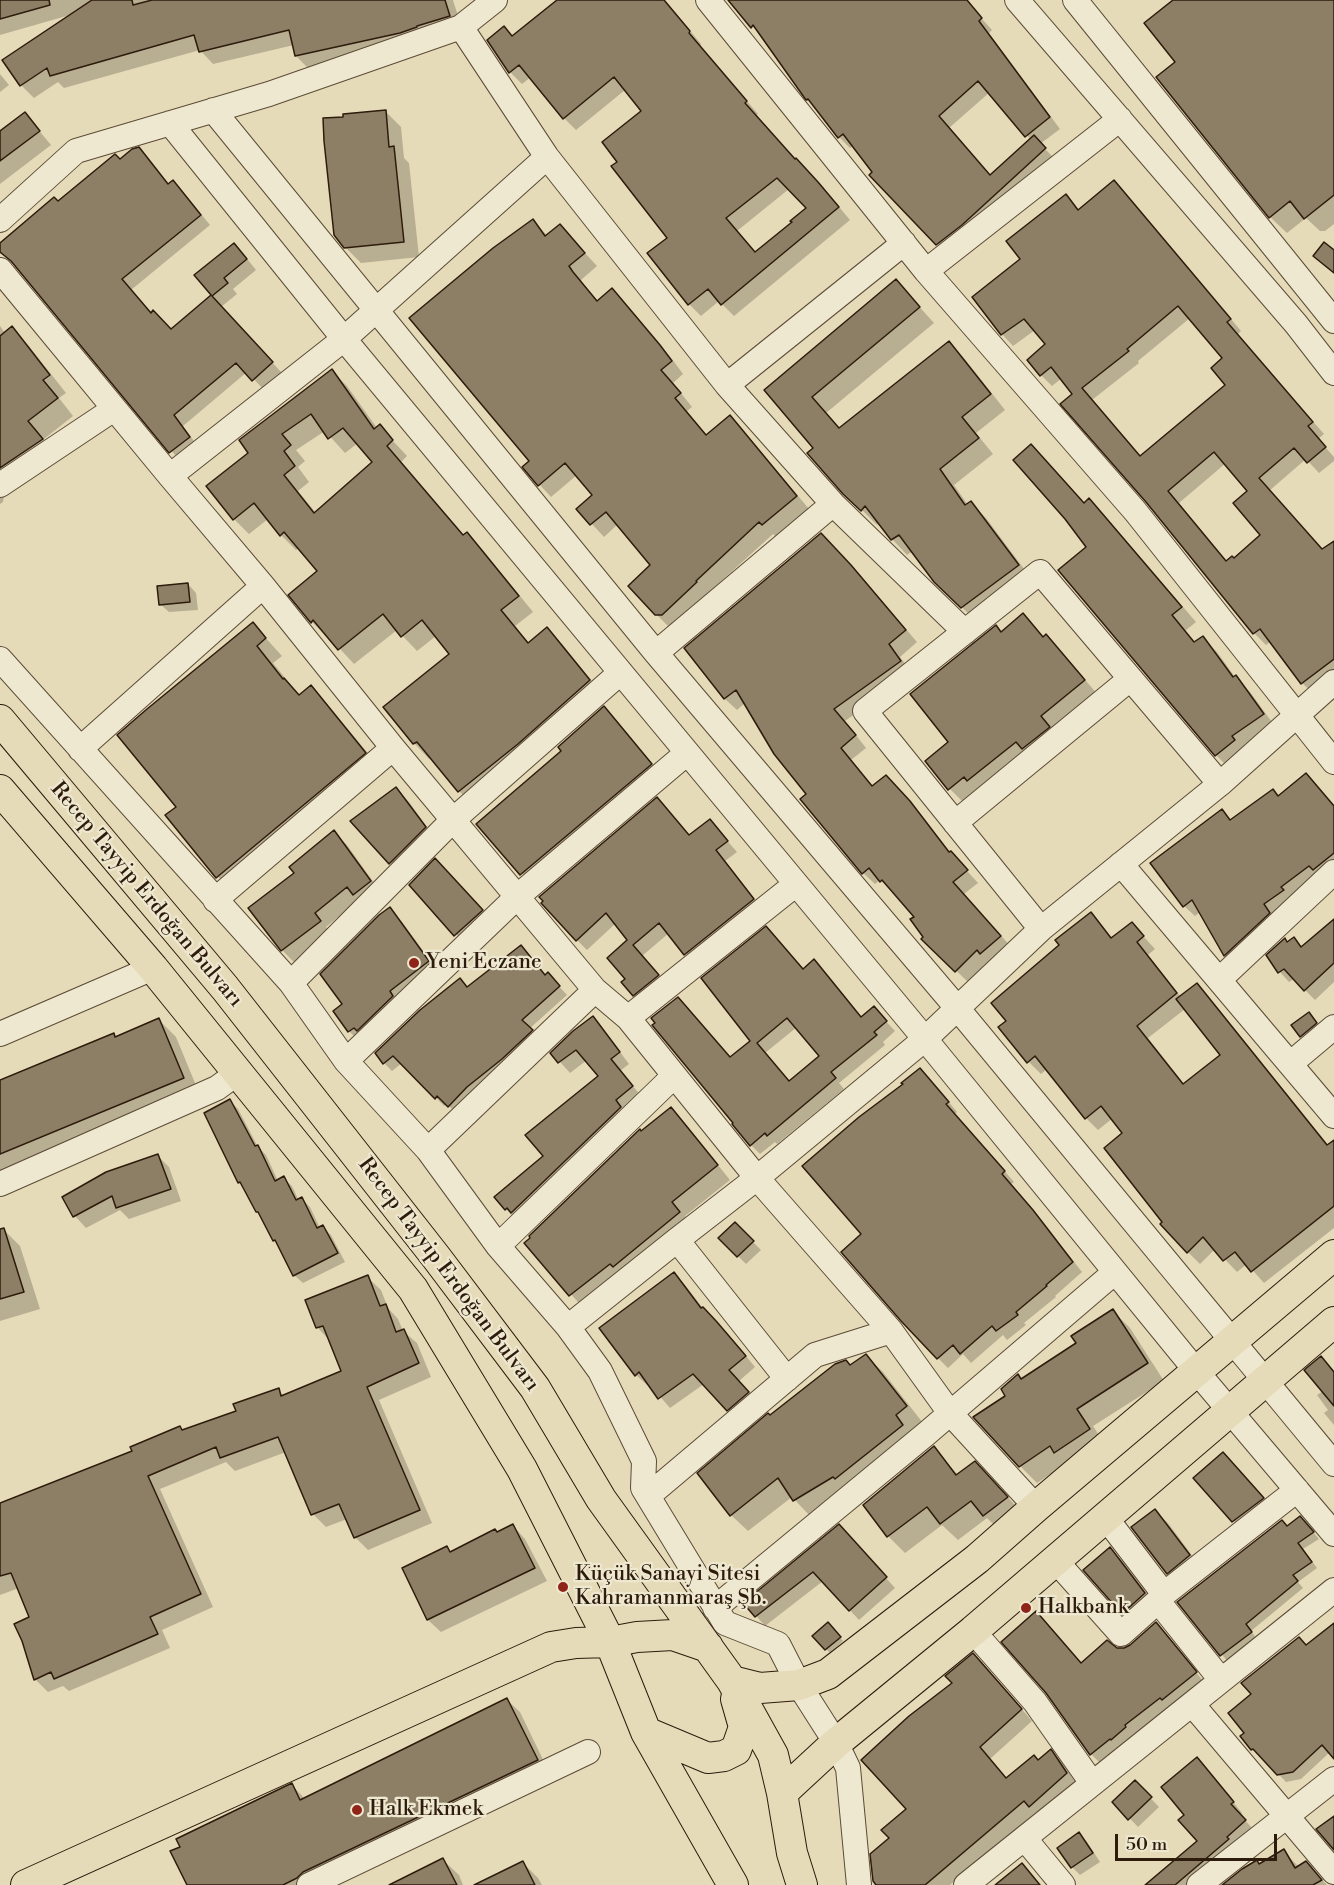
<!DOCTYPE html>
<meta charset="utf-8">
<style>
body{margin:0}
#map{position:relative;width:1334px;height:1885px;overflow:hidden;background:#e6dbb8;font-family:"Libre Bodoni",serif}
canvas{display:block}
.scale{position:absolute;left:1115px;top:1834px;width:162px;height:27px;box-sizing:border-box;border:3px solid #2d1b0c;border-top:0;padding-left:8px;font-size:18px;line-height:21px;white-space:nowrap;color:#2d1b0c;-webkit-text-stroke:4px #efe8d1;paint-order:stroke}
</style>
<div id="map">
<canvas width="1334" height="1885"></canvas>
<div class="scale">50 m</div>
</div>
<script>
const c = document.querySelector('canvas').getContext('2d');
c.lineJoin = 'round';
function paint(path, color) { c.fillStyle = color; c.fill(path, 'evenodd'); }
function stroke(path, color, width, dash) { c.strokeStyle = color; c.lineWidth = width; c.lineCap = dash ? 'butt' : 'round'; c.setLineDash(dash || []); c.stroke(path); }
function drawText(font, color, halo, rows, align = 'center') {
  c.font = font + ' "Libre Bodoni",serif'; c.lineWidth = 4.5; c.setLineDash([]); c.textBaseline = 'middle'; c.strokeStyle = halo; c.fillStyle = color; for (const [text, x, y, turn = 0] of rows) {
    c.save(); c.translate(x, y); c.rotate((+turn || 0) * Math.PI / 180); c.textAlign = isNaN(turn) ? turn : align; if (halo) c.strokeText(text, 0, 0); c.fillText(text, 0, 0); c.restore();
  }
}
paint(new Path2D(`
 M0,0H453L462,29L309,69L296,56L294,45L213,64L200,50L64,88L58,82L34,98L21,85L70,15L0,35Z
 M559,0H665L701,44L700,46L758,114L755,116L830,196L850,220L734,316L719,301L701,316L689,304L670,238L619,162L643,111L625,90L576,130L564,118L531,77L522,84L510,72L489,40L513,37ZM789,189L808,209L794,223L756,253L737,231Z
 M730,0H965L992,30L989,33L1060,129L1040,144L1056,160L948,255L874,172L853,146L850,148L839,137L763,38ZM990,92L1031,140L991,176L949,128Z
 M1175,0H1334V224L1325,231H1320L1306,218L1287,233L1270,217L1177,62Z
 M0,74L9,85L0,92Z
 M385,111L401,127L404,158L409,163L419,257L361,263L345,247V119Z
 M25,114L51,145L0,184V133Z
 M149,159L169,185L183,192L210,225L131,290L151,314L171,330L213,295L196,275L244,255L256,270L233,289L237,294L221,307L282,373L264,390L247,372L183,426L199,448L181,462L0,249V244L120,161Z
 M1125,193L1241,331L1237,335L1324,434L1318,439L1334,457V461L1319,473L1306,459L1269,491L1323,551L1334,543V679L1314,694L1302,683L1271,641L1266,645L1254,633L1147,501L1075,394L1062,378L1052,386L1041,375L1048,344L1035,330L1013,346L1002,334L1022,259L1066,196L1080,211ZM1190,318L1225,359L1227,385L1141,458L1092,400L1139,363L1138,361ZM1226,463L1249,491L1262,535L1234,560L1227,562L1179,503Z
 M533,221L548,236L560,226L597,266L581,280L585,286L598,302L624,303L672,359L683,374L673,383L692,407L687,411L707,436L730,417L742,429L809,509L776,537L773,534L707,594L708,595L669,627L656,614L652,565L618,524L604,537L578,509L594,495L577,475L551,497L539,484L531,461Z
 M896,281L934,323L826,413L840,429L949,343L964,358L1005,410L976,433L993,454L954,485L968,505L971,503L986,518L1033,581L977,622L935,581L913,551L907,555L892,539L879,523L877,525L862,510L815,449L766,391Z
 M0,326L5,333L11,328L28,345L66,393L59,398L73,416L44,439L58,457L4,495L3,502L0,504Z
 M332,371L347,386L377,428L379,426L407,456L401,462L464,536L467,534L482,549L533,612L515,626L529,643L547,629L562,644L604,696L474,806L459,791L431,757L429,759L414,743L451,654L436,636L417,651L397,630L354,664L328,636L327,637L312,622L319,571L299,548L296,550L281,535L268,519L249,534L234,519L251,453ZM325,431L345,453L358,443L374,462L316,513L298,491L309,482L298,467L305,461L296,450Z
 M1031,446L1085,504L1089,500L1104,515L1196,622L1185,631L1195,642L1202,637L1217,652L1235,677L1250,692L1277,729L1230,769L1216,755L1088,547Z
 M832,546L863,579L917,642L900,657L912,673L845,721L866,748L851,760L873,787L897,788L921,815L950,852L978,883L964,894L1012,948L993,965L989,961L968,982L923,939L925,937L916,917L893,892L880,880L875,884L863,873L745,703L737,710L725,699L686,648Z
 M188,584L196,593L198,610L169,612L160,604Z
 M1023,615L1044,637L1046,636L1061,652L1099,696L965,804L950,789L951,742L1001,633Z
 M253,624L282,656L273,663L300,696L310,687L327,704L382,770L235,894L218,877L167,815L178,807Z
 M604,708L619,723L665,780L536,889L478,824L563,751Z
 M1306,775L1334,806V872L1235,965L1225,955L1200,912L1195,916L1184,906L1222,811L1231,821L1279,797Z
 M396,789L409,802L437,841L403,875L352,821Z
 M710,821L737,852L725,861L763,910L695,964L669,933L642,956L668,986L644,1005L634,995L627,979L629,940L616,923L587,950L577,940L690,836Z
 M334,832L347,845L382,894L360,899L326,927L332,934L295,963L282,950L251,909L296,874Z
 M448,873L494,924L468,947L411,885Z
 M390,909L402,922L441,975L362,1044L349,1031L344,1005Z
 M1091,914L1113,939L1132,924L1155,949L1148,955L1181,997L1197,985L1209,997L1334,1152V1228L1264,1283L1247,1264L1237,1272L1215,1249L1200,1264L1188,1252L1164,1222L1124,1133L1113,1118L1098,1130L1086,1118L1047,1069L1041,1074L1029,1062L1008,1021L1061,945ZM1185,1009L1222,1055L1185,1085L1148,1038Z
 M1334,921V982L1315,1000L1294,979L1289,982L1280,972L1268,955L1294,939L1302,947Z
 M803,970L823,971L862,1018H883L895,1031L883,1042L885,1045L839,1083L844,1089L777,1144L775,1142L760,1154L751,1145L731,1058L752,1041ZM797,1027L821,1056L790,1082L765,1053Z
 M546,976L556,983L567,995L529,1029L540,1039L457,1114L447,1104L444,1106L402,1063L392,1071L384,1063L468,989Z
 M1312,1017L1319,1027L1305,1040L1301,1036Z
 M593,1018L603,1029L629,1064L620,1071L642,1097L517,1220L506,1209L545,1156L600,1076L587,1060L570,1073L552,1053Z
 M159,1020L176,1037L200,1095L0,1178V1081L113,1034L117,1038Z
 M930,1079L957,1112L955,1114L1014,1182L1010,1185L1043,1222L1082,1272L1055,1296L1056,1297L1024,1323L1026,1325L1007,1340L1003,1335L971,1363L963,1354L948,1368L938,1358L863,1235Z
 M230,1101L238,1109L258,1147L266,1155L278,1181L283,1178L292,1186L299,1201L302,1199L310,1207L320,1228L323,1227L331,1235L345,1262L303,1283L294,1275L279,1246L274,1240L262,1216L257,1212L244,1186L239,1182Z
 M670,1109L684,1123L730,1180L685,1216L693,1226L584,1309L526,1243L641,1133Z
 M158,1156L169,1167L181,1201L129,1219L120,1210L86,1228L75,1216L64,1198Z
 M735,1224L761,1250L746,1264L720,1238Z
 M3,1229L20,1246L40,1309L0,1321V1230Z
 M674,1274L685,1285L705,1311L728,1334L755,1367L739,1381L759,1403L739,1420L704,1384L670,1408L649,1384L647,1385L636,1375Z
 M367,1277L381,1290L388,1308L398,1319L403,1331L417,1343L431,1377L379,1400L432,1523L368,1550L355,1537L347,1519L326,1527L313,1514L286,1452L235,1471L226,1462L160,1489L213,1607L162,1630L170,1648L69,1691L63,1686L48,1692L35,1679L24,1641L31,1618L19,1588L0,1595V1505L183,1431L238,1412L278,1390L284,1396L343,1372L330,1341L317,1327Z
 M1113,1311L1130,1328L1164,1381L1093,1426L1106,1446L1067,1463L1037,1483L1020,1466L1022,1380L1078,1344Z
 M866,1356L883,1372L923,1423L811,1517L792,1497L748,1531L731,1515L699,1474Z
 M1334,1372V1425L1324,1413L1328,1410L1317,1395L1323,1391Z
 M934,1448L958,1475L992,1480L1024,1515L1001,1532L987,1518L958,1540L942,1525L905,1553L888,1536Z
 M1223,1454L1276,1511L1246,1534L1195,1479Z
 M1155,1511L1168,1523L1202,1569L1180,1586L1168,1573Z
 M1306,1524L1319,1539L1303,1549L1317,1568L1298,1582L1303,1588L1251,1631L1257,1639L1228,1662L1179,1602L1288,1527Z
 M513,1526L525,1539L547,1581L441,1632L428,1620L404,1569L446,1548L451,1553Z
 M848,1536L895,1588L859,1620L823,1581L765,1626L745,1603Z
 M1110,1549L1123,1562L1157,1607L1136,1626L1123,1613Z
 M828,1624L843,1641L830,1653L814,1636Z
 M1156,1624L1204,1682L1172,1708L1170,1706L1133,1735L1134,1736L1120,1747L1119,1746L1099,1762L1091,1754L1081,1664L1125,1649Z
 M1334,1625V1756L1330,1752L1301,1779L1286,1782L1261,1756L1260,1757L1252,1749L1307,1647Z
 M985,1666L1032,1721L990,1759L1007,1779L1039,1762L1051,1751L1062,1762L1078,1785L1041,1817L1036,1812L950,1885H878L891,1838L908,1809Z
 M507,1700L520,1712L549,1772L315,1885H188L182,1848L292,1785L305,1799Z
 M1207,1769L1242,1813L1240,1815L1255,1831L1195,1885H1146L1199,1841L1186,1815Z
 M1135,1782L1159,1807L1138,1827L1114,1802Z
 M1079,1834L1087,1842L1100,1862L1080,1875L1072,1867Z
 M1283,1851L1299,1867L1306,1863L1327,1885H1241L1260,1865Z
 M443,1860L459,1875L463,1885H413Z
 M522,1862L538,1878L542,1885H477Z`), '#0003');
const building = new Path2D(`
 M0,0H49L50,5L0,19Z
 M92,0H132L133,5L152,0H445L450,16L417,26V27L400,33L295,56L289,30L199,52L194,35L50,76L47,68L20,86L2,60Z
 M557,0H664L690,31L689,33L747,101L745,103L795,159L796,158L818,182L839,207L721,305L708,289L688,305L647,253L667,238L611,166L617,162L602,142L641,111L614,77L563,119L519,65L509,73L487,40L504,26L512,36ZM777,178L806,208L790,221L792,222L755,252L726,218Z
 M728,0H967L982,18L979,21L1050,117L1025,137L978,81L939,116L990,175L1034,135L1046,148L962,225L936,245L869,175L872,172L843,134L838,138L808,99L806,100L753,25L751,28Z
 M1173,0H1334V195L1304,219L1290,201L1269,218L1156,77L1175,62L1144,23Z
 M386,110L389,147L394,146L404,242L344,248L334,235L324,141L323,118L343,117V114Z
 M25,112L40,131L0,161V131Z
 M139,147L168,184L173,180L201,215L122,279L151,313L153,310L171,329L211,295L194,275L234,243L247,259L224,278L228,283L212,296L273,362L252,381L236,363L174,415L190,437L169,453L11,261L0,252V243L54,197L58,201L115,154L120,159L132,149Z
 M1114,180L1231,319L1227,322L1313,422L1308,426L1326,447L1307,463L1294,448L1259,478L1322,549L1334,541V659L1301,684L1260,629L1253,634L1146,502L1060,404L1072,394L1051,367L1040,376L1027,360L1045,344L1024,319L1001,335L972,297L1020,259L1006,241L1066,194L1078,210ZM1178,306L1222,358L1211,368L1225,385L1140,456L1082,388L1129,351L1127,349ZM1214,452L1247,491L1233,503L1260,535L1234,558L1232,556L1226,561L1168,491Z
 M533,219L545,236L560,224L585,253L569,266L573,272L597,301L612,288L660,345L672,361L661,370L681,393L675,398L706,435L730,415L797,496L762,525L759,522L696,581L697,582L662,615H655L628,586L650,565L606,512L590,525L576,509L592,495L565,463L538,486L522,467L529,461L409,318L493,248Z
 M1324,242L1334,250V273L1313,256Z
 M896,279L920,307L812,397L839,428L949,341L991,394L962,417L979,438L940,469L965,505L971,501L1019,565L961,608L934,582L899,535L891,540L865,506L861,511L843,494L807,453L813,448L764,390Z
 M12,326L50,375L43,380L58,398L28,421L43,439L0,468V336Z
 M332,369L374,429L380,424L393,440L387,446L463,535L467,532L519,596L501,610L528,643L547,627L590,680L518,744L458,792L417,742L413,744L383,707L449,654L422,620L401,637L383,614L338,650L313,620L311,623L288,595L317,571L284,532L280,536L254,503L233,520L206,486L248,453L239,440ZM311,414L328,439L343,428L372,462L314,513L284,475L295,466L284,451L291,445L282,434Z
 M1031,444L1084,503L1089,498L1182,607L1172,615L1194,642L1203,636L1233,677L1236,675L1264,714L1232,736L1235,740L1215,756L1058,570L1086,547L1065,519L1013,460Z
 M821,533L851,565L906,630L889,644L901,661L834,709L856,735L841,748L872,786L886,775L910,801L949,852L951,851L968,870L953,882L1001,936L980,954L977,950L955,972L921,939L923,937L910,919L914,917L882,880L880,882L869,868L862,874L800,799L806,794L774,754L736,690L724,699L684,648Z
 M188,583L190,602L159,605L157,586Z
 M1023,613L1043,637L1046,634L1085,680L1041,716L1050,727L1022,749L1016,742L967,781L964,777L948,790L925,761L948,742L910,694L996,625L1001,632Z
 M253,622L266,638L257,646L283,679L284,678L299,695L311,685L366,753L216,878L165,815L176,807L117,735L147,709Z
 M604,706L652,764L520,875L476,824L561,751L558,747Z
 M1306,773L1334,806V853L1313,870L1309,866L1281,887L1284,890L1264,904L1270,913L1224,956L1192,900L1183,907L1150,863L1222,809L1230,820L1273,789L1278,796Z
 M396,787L426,827L389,864L350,821Z
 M657,797L689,835L710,819L728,841L716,850L754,899L684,955L659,923L633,945L659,975L633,996L621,982L625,979L607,958L627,940L606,913L576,941L541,903L543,901L539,897Z
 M334,830L371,881L353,895L347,887L315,913L321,921L281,951L248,908L294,873L289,867Z
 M435,858L483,910L454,936L409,885Z
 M390,907L429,961L390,991L393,996L357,1031L354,1028L348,1032L333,1011L342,1004L320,974L379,915Z
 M1091,912L1111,938L1132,922L1144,936L1137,942L1177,993L1137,1026L1183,1084L1220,1055L1176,999L1197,983L1327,1145L1334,1140V1206L1251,1272L1235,1252L1223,1261L1203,1237L1187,1253L1160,1224L1162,1222L1104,1148L1122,1133L1101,1106L1085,1119L1035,1056L1027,1063L998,1027L1006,1021L991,1003L1059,945L1055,940Z
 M1334,919V963L1304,991L1284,969L1278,973L1266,955L1285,938L1287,942L1294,937L1301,947Z
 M766,926L803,969L814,959L861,1017L874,1006L887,1021L874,1032L877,1035L831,1072L836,1078L767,1136L765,1133L750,1146L732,1124L733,1123L652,1025L655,1023L651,1018L678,997L730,1057L750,1041L701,978ZM787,1018L819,1056L789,1081L757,1043Z
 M521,945L545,975L548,972L560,986L522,1020L533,1030L502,1059L467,1087L448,1107L437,1096L435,1099L393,1056L383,1064L375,1053L420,1010L460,978L467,987Z
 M1309,1012L1317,1023L1300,1037L1291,1025Z
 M593,1016L620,1052L611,1059L633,1086L616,1100L621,1107L511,1213L507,1208L505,1210L494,1197L543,1156L525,1135L598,1076L576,1050L558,1063L550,1053L573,1031Z
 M159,1018L184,1078L0,1154V1080L114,1033L115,1037Z
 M920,1068L949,1102L946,1104L1005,1171L1002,1174L1033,1210L1073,1262L1046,1285L1047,1286L1016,1312L1018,1315L996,1331L992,1326L960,1354L953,1345L937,1359L901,1321L841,1252L861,1234L802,1166L859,1117L903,1084L901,1083Z
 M230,1099L255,1146L258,1145L275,1181L284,1176L296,1200L302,1197L317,1228L323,1225L338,1253L293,1276L275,1240L273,1241L258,1212H256L240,1182L238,1183L204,1113Z
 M671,1107L718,1165L672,1202L680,1212L613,1267L610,1264L569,1296L524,1243L530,1238L529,1236L640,1129L641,1131Z
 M158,1154L171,1189L116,1208L112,1196L73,1217L62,1197L106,1172Z
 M735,1222L754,1241L737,1257L718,1238Z
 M4,1228L24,1292L0,1299V1229Z
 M674,1272L701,1308L703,1307L717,1322L746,1356L729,1370L749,1392L727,1411L693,1374L658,1399L639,1372L635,1376L599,1328Z
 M368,1275L380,1306L386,1304L396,1332L404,1329L419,1363L367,1387L420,1510L354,1538L339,1504L311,1515L278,1437L220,1458L216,1447L148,1476L201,1594L150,1617L158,1634L54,1679L51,1672L34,1680L22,1641L14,1624L29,1617L11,1573L0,1576V1503L132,1451L130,1447L180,1426L182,1430L236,1411L233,1404L279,1388L281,1396L341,1371L323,1326L316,1328L305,1300Z
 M1113,1309L1148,1363L1077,1409L1090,1429L1054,1453L1050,1446L1019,1467L973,1417L1005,1396L1001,1389L1018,1374L1021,1379L1076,1343L1071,1336Z
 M866,1354L907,1406L896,1415L903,1425L835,1479L833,1477L793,1501L778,1478L730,1516L697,1473L768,1413L770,1415L835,1364L846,1360L850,1365Z
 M1321,1356L1334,1372V1406L1304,1370Z
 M934,1446L956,1475L975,1461L1008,1497L983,1516L971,1501L940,1524L927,1507L887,1537L863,1505Z
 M1223,1452L1264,1498L1232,1522L1193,1478Z
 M1155,1509L1190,1555L1167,1574L1131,1527Z
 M1300,1516L1314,1532L1298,1543L1312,1562L1293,1575L1298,1581L1246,1624L1252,1632L1220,1656L1177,1602L1282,1520L1287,1526Z
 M513,1524L535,1568L427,1620L402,1568L447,1546L450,1552L495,1529L497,1532Z
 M839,1524L887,1577L849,1611L813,1572L755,1617L743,1603Z
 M1110,1547L1145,1593L1122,1614L1083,1570Z
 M1036,1611L1081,1663L1107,1640L1117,1648H1124L1130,1645L1156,1622L1197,1672L1162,1700L1160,1698L1125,1725L1126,1727L1111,1740L1110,1739L1090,1755L1046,1693L1001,1642Z
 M828,1622L841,1637L825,1650L812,1636Z
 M1334,1623V1759L1322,1745L1293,1772L1277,1775L1253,1749L1251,1750L1240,1736L1244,1733L1228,1713L1251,1694L1241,1683L1299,1637L1306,1645Z
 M973,1653L1022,1709L980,1747L1006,1778L1034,1755L1038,1760L1051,1749L1067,1773L1029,1807L1024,1801L925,1885H876L873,1881L870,1854L889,1838L881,1830L906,1809L861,1760L909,1716L952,1683L945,1676Z
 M507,1698L538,1760L303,1872L297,1878L283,1885H187L170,1851L180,1847L176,1839L292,1783L300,1800Z
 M1197,1757L1234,1802L1231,1804L1246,1820L1227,1837L1229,1839L1175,1885H1145L1197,1841L1178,1820L1184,1815L1161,1787Z
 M1135,1780L1152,1797L1128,1820L1112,1802Z
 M1334,1816V1850L1316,1829Z
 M1079,1832L1093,1853L1071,1868L1057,1848Z
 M1284,1849L1295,1868L1306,1861L1322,1880L1313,1885H1222L1242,1869L1257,1860L1259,1864Z
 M443,1858L457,1885H389Z
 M523,1861L535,1885H474Z
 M1022,1863L1040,1885H995Z`);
paint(building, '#8d7f65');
stroke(building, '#2d1b0c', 1.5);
const minor = new Path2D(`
 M708,0L926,271L1135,511L1334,762
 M1017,0L1296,324L1334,373
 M1075,0L1334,321
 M461,27L547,157L727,385L833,504L965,632
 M213,110L656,653L958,1009L1334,1464
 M170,123L344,339L925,1039L1197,1372L1334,1534
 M0,220L76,151L269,94L461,27L495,0
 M0,270L170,476L263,586L393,748L595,990L628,1018L757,1178L891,1331L950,1413L1036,1507
 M926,271L1120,119
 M727,385L904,243
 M170,476L344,339L547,157
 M0,485L114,409
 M656,653L833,504
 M0,659L291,983L346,1061L428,1150L498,1246L568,1327L600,1371L644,1461L643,1488L725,1623L778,1644L799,1685L836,1743L848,1768L859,1885
 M80,749L263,586
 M955,823L1130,679
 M1121,864L1334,1116
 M215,900L393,748
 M1041,929L865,711L1040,572L1220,784
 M1219,980L1334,872
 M291,983L453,820L620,673
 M628,1018L796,884
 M0,1034L153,968
 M346,1061L518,896L687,753
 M1290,1064L1334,1027
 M428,1150L595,990
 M0,1184L217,1088L239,1072
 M677,1240L787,1379
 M498,1246L674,1076
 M568,1327L677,1240L757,1178L925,1039L1041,929L1220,784L1334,682
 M648,1496L815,1355L891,1331
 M1106,1518L1164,1594L1158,1601L1221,1680
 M1055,1560L1121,1634L1158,1601
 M1164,1594L1297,1490
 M715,1608L926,1434L1115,1272
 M973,1631L1035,1702L1092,1783
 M1192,1704L1334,1872
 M1025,1839L1063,1885
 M309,1885L588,1752
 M966,1885L1334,1590
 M1199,1885L1334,1779`);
const major = new Path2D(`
 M0,720L225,988L436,1257L535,1388L601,1499L732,1681L773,1755L782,1793L792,1853L802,1885
 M0,790L153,968L413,1289L522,1469L610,1642L646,1732L733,1885
 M732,1681L760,1688L799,1685L828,1674L977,1559L1036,1507L1334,1255
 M646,1732L708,1758L724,1756L736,1750L744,1727L736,1699
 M782,1793L836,1743L973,1631L1334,1322
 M26,1885L551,1647L576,1643L610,1642L637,1637L673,1635L708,1647`);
stroke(minor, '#5b4b37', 26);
stroke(major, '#2d1b0c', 32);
stroke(minor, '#efe8d1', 24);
stroke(major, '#e6dbb8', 30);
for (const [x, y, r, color] of [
 [414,963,6,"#8f2418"],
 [563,1587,6,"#8f2418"],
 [1026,1608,6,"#8f2418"],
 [357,1810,6,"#8f2418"]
]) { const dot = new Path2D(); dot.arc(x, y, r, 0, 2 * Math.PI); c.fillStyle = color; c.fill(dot); stroke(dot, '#efe8d1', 2); }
drawText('21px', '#2d1b0c', '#efe8d1', [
 ["Recep Tayyip Erdoğan Bulvarı",146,895,50],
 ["Recep Tayyip Erdoğan Bulvarı",448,1275,53]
]);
drawText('21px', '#2d1b0c', '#efe8d1', [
 ["Yeni Eczane",426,963],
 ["Küçük Sanayi Sitesi",575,1575],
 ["Kahramanmaraş Şb.",575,1599],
 ["Halkbank",1038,1608],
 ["Halk Ekmek",369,1810]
], 'left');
</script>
